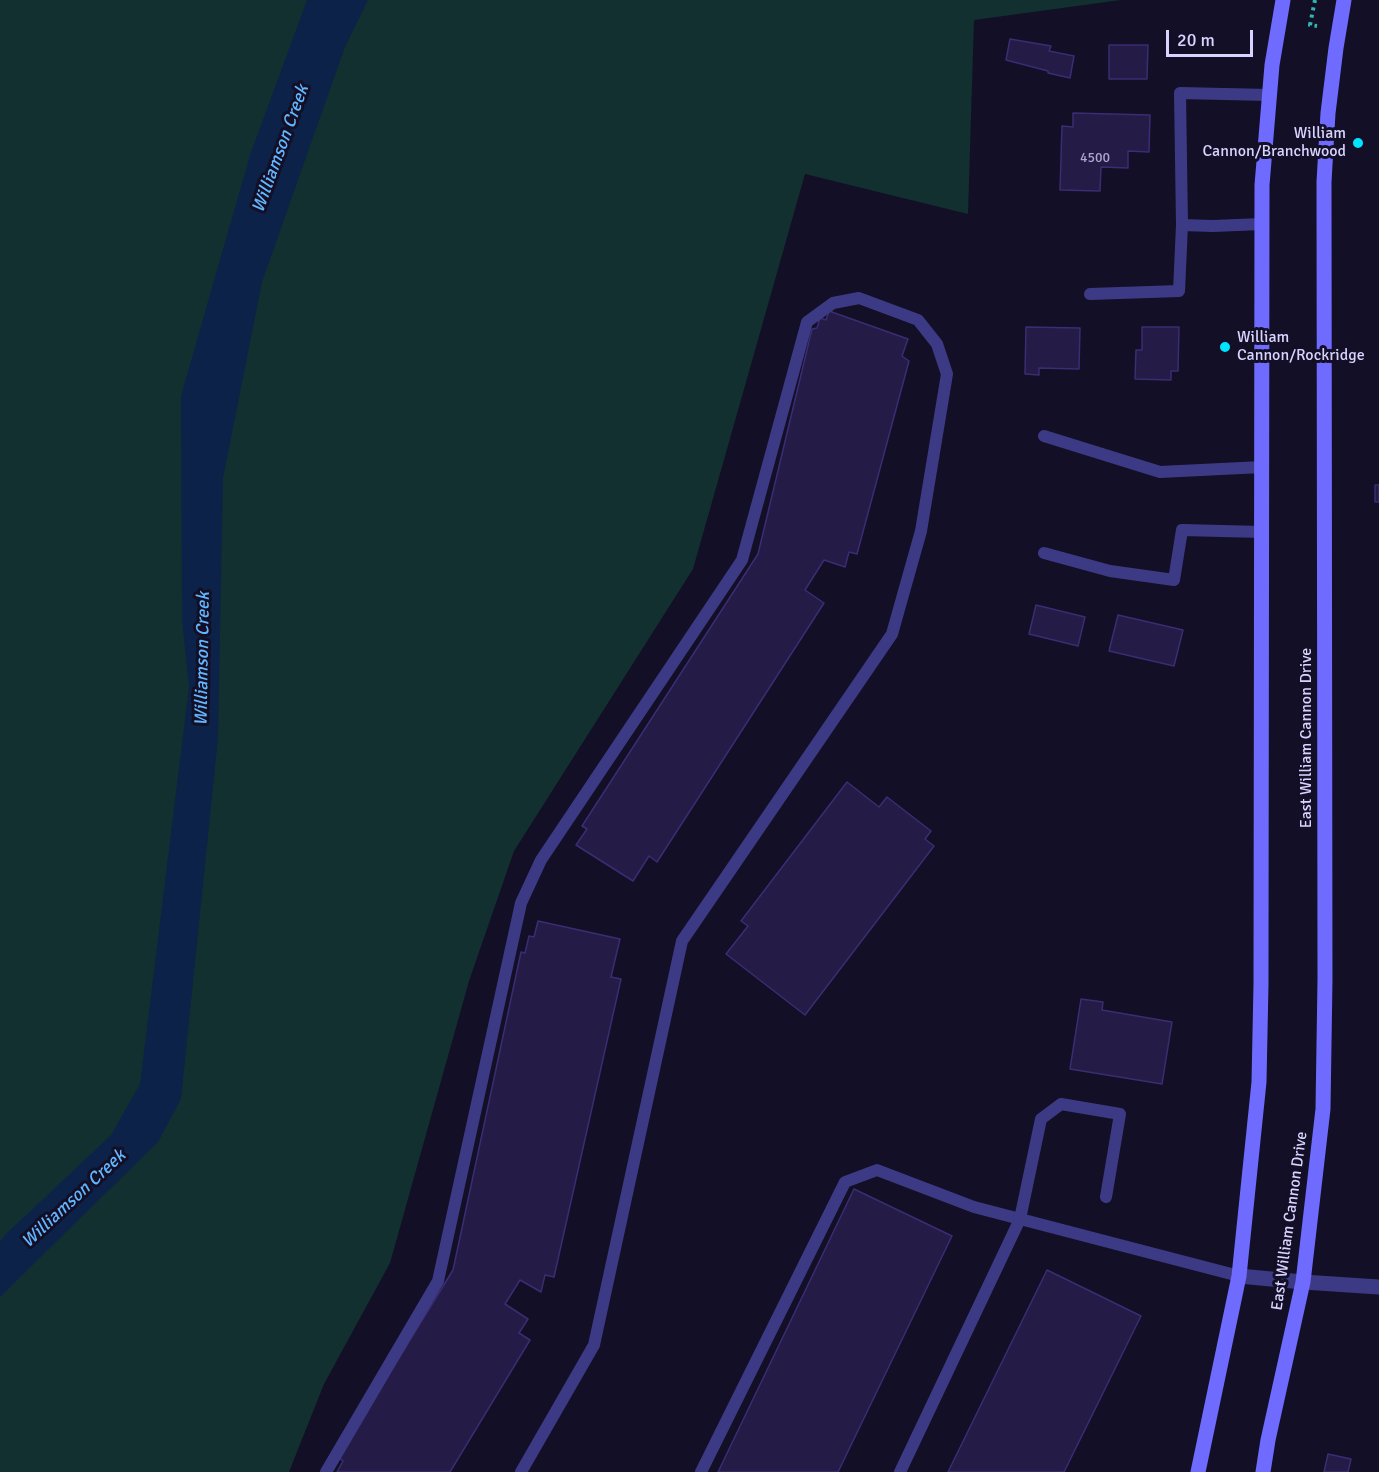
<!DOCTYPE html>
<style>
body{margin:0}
#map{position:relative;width:1379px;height:1472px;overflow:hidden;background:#130f26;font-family:Signika,sans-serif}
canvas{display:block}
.scale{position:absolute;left:1166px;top:30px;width:87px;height:27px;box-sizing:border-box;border:3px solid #d9d4ff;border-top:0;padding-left:8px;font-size:18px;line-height:21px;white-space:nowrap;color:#d9d4ff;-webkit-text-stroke:4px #130f26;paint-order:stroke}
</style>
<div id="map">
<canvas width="1379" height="1472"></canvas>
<div class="scale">20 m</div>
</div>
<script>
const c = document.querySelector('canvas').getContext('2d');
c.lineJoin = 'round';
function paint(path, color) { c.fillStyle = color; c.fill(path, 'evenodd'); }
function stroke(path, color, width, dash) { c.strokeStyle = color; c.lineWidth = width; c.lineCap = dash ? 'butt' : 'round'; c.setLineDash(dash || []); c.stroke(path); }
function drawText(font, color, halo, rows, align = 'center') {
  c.font = font + ' Signika,sans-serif'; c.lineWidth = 6; c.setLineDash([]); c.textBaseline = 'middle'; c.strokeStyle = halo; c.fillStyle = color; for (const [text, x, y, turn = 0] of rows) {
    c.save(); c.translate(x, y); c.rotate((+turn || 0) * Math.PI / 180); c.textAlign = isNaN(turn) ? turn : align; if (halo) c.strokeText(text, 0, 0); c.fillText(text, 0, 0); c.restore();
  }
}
paint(new Path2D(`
 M0,0H1121L974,20L968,214L805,174L693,569L514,851L469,981L390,1263L324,1384L289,1472H0Z`), '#12302f');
paint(new Path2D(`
 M307,0H368L345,47L262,282L223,478L218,738L181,1099L158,1142L0,1297V1242L5,1235L111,1135L140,1084L189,687L182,620L181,396L250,155Z`), '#0c2248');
const building = new Path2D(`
 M1010,39L1051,46L1049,51L1074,56L1070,78L1048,73V71L1006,60Z
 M1109,45H1148L1147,79H1109Z
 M1073,113L1150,115L1149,152L1128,151V168L1101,167L1100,191L1060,190L1062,126L1073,127Z
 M829,311L908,339L902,356L909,361L857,554L849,552L845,567L824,560L805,590L824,603L657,862L649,856L633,881L576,845L587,829L582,826L758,554L812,329L817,328L820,318L826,320Z
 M1026,327L1080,328L1079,369L1039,368V375L1025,374Z
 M1142,327H1179L1178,371H1171V380L1135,379L1136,350H1142Z
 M1375,485H1379V502H1375Z
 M1036,605L1085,617L1078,646L1029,634Z
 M1118,615L1183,630L1174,666L1109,651Z
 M847,782L879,807L887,797L931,831L925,839L934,846L805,1015L726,954L748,926L741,921Z
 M538,921L620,939L611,977L621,979L554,1277L545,1275L541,1292L520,1280L505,1304L528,1319L519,1333L530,1340L450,1472H337L343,1461L338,1457L453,1270L521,952L525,953L529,936L534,937Z
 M1081,999L1103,1002L1102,1010L1172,1022L1162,1084L1070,1069Z
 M854,1189L952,1236L838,1472H718Z
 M1047,1270L1141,1316L1064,1472H948Z
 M1328,1454L1351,1459L1348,1472H1324Z`);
paint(building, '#241b47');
stroke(building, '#3b2d73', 1.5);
stroke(new Path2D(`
 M1315,0L1310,25L1317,26`), '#2fb8b0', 4, [3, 4.5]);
stroke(new Path2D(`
 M1182,225L1180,93L1269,95
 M1090,294L1179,291L1182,225L1213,226L1262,224
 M1044,436L1160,472L1262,467
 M1044,553L1110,571L1174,580L1182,530L1262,532
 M326,1472L438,1281L521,903L541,860L742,560L807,322L833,303L859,298L918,320L937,344L947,374L921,531L892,634L682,941L594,1345L521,1472
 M701,1472L845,1182L877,1170L974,1207L1239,1276
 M900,1472L1020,1219L1041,1119L1061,1104L1120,1114L1106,1197`), '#3d3a85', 12);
stroke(new Path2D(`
 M1239,1276L1303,1282L1379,1287`), '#3d3a85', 15);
stroke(new Path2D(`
 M1198,1472L1239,1276L1259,1082L1261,984L1262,185L1272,65L1283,0
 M1263,1472L1268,1440L1303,1282L1323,1109L1325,979L1324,182L1328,113L1336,48L1344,0`), '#6f6bff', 15);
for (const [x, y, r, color] of [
 [1358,143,6,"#00e5ff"],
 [1225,347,6,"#00e5ff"]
]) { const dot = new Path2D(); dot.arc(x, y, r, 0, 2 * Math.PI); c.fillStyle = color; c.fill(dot); stroke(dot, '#130f26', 2); }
drawText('14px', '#aca6d1', null, [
 ["4500",1095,158]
]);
drawText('16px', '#d9d4ff', '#130f26', [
 ["William",1346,134],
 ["Cannon/Branchwood",1346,152],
 ["William",1237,338,"left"],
 ["Cannon/Rockridge",1237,356,"left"]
], 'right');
drawText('16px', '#d9d4ff', '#130f26', [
 ["East William Cannon Drive",1307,738,-90],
 ["East William Cannon Drive",1290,1221,-82]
]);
drawText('italic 18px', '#62b6ff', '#130f26', [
 ["Williamson Creek",281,149,-70],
 ["Williamson Creek",203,659,-89],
 ["Williamson Creek",74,1199,-43]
]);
</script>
